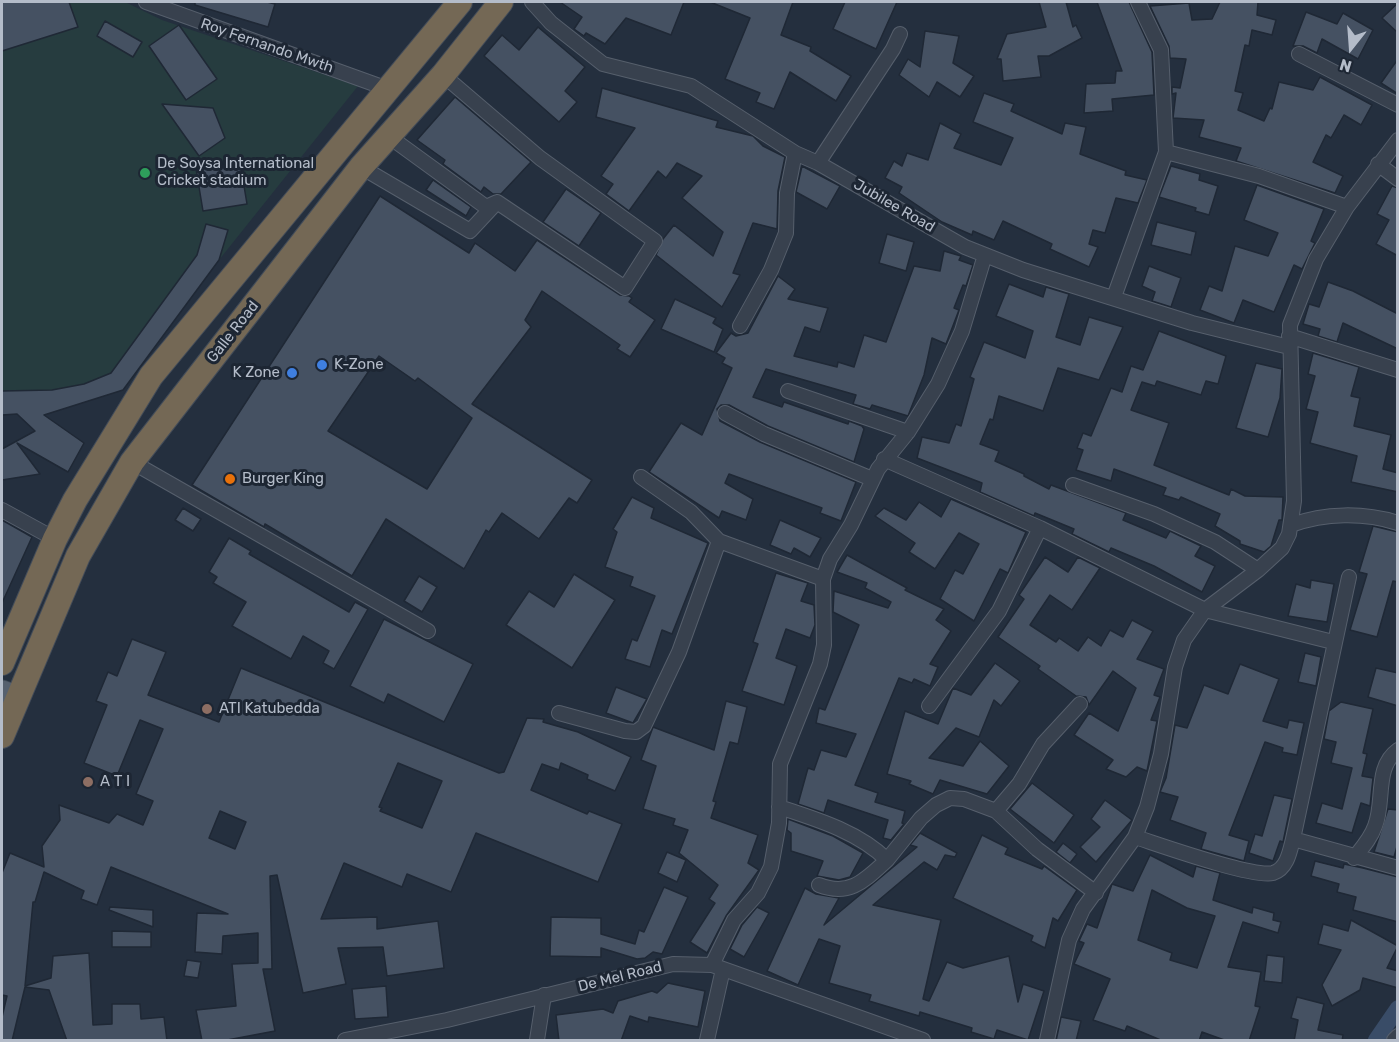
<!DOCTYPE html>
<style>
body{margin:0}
#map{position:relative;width:1399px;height:1042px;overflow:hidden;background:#242f3e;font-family:Rubik,sans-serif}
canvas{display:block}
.frame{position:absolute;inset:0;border:3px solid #b4bcc9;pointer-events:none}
.north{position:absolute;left:1321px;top:18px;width:60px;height:60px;-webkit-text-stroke:4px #1d2633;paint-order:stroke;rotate:197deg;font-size:16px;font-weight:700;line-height:24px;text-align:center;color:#b4bcc9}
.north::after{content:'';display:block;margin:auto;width:21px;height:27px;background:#b4bcc9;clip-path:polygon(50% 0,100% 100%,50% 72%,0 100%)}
</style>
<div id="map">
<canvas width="1399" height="1042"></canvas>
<div class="frame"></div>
<div class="north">N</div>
</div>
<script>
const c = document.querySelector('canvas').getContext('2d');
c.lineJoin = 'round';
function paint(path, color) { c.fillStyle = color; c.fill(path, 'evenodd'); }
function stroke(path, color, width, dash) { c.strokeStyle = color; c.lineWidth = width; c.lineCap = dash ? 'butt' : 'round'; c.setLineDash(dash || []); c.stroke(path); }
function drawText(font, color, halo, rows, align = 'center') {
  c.font = font + ' Rubik,sans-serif'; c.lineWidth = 6; c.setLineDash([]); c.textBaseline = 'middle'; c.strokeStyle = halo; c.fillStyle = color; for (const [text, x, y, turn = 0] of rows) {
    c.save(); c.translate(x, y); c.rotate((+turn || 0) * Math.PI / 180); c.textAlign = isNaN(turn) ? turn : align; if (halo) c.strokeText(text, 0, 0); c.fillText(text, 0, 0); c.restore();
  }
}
paint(new Path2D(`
 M2,2H125L162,20L358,86L219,260L123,390L58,410L2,415Z`), '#263c3f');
stroke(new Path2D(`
 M1376,1040L1398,1008`), '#394c67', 16);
const building = new Path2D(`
 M2,2H69L78,27L2,51Z
 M195,2H267L275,4L268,27L195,5Z
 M560,2H684L671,35L626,18L605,44L586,33L584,36L574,29L582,17Z
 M710,2H793L781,35L811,47L810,51L851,76L836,101L790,72L774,109L756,102L760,93L725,79L750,18Z
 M845,2H897L876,49L833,29Z
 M1039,2H1066L1073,27L1076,25L1082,38L1049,56H1038L1041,77L1003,81L1001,59H997L1007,34L1046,27Z
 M1097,2H1129L1152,52L1154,95L1112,99L1113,111L1084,113L1086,84L1115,83L1116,71H1122Z
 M1220,2H1258L1257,15L1276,20L1272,35L1252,30L1249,46L1245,45L1235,91L1243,93L1238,110L1264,121L1270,108L1272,109L1279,82L1313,90L1320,77L1372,105L1361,125L1344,115L1331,138L1326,135L1313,162L1343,176L1335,193L1236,161L1241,148L1199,137L1204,120L1173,118L1176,93L1172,94V87L1180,88L1186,59L1170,58L1169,46L1150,6L1189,3L1192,20L1212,19Z
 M1398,3V33L1382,18Z
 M1306,12L1337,24L1343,13L1373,30L1358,59L1322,39L1317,53L1303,46H1293Z
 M105,21L142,42L133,57L97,36Z
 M179,25L217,79L186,100L149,46Z
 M538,27L585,67L565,91L577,102L559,122L484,56L502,35L519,50Z
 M925,31L959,36L953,63L974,76L960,97L937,82L929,97L899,75L908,59L920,67Z
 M1398,59V94L1381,83Z
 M602,88L718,121L716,127L753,136L763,146L785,157L778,191L777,229L753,223L733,273L740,275L722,307L656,255L663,239L674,225L713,256L723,232L682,198L702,176L677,163L666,178L658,171L629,211L606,194L613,184L601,176L635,128L596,117Z
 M984,93L1014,104L1011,111L1062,134L1065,123L1086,127L1080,154L1126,171L1125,175L1147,180L1138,203L1116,198L1105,233L1093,230L1089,244L1098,247L1089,267L1050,249L1052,244L1003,221L994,240L973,231L972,235L942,222L899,193L902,187L885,178L894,161L902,166L907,153L928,160L940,123L961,134L954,148L1001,165L1013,138L973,122Z
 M455,97L531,162L501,194H493L484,187L481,192L443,164L445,160L417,140Z
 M162,104L213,108L225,138L199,156Z
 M240,162L247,204L203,211L196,169Z
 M802,166L840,186L827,209L796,192Z
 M1171,166L1200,174L1199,180L1218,186L1209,215L1195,211L1196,208L1159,197Z
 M433,180L471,207L466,216L426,190Z
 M1257,185L1324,209L1311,241L1315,243L1302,269L1294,265L1274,312L1243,300L1234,323L1200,310L1209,286L1222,291L1235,246L1268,256L1278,233L1244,220Z
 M1392,186L1398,188V256L1376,244L1389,220L1377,214Z
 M566,189L601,213L579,246L543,222Z
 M380,196L469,253L475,243L515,271L537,240L620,295L629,296L632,298L629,302L655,320L630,357L617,349L620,345L542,291L525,320L531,327L472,404L592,480L577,503L569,498L539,539L502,513L489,532L486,530L464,569L386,519L352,576L265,524L264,527L192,485ZM379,356L415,381L418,378L472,418L427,489L328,431Z
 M1157,222L1196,232L1191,255L1151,245Z
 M206,224L228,230L219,260L123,390L44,415L84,443L68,472L17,443L40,474L2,480V449L35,431L17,414L2,415V391L52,390L84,384L111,373L197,255Z
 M887,234L914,242L906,271L879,263Z
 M944,251L961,256L959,260L973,265L966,286L963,285L954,308L959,310L946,344L932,338L924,375L908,416L872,405L870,409L853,404L856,395L766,369L753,397L782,407L784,402L848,424L849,421L862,426L864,429L854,462L768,426L729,405H721L717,409L720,421L760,442L856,482L841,521L820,513L822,508L729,474L725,483L753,499L746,520L722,511L719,518L649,472L681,423L702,435L732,368L722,363L725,358L716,353L731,333L736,336L748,333L778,276L795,289L788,299L828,308L820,332L805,327L794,356L837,367L838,362L854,367L864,335L886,342L914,266L940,271Z
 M1149,266L1181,278L1171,307L1152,301L1155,292L1142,286Z
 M1328,282L1353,291L1398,314V349L1343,323L1337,342L1318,336L1320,329L1303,324L1309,304L1319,307Z
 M1009,284L1043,297L1046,287L1069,294L1056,337L1080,345L1089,317L1123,327L1099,380L1058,368L1043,411L999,396L993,420L990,419L980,444L999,451L995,461L1024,474V476L1049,489L1051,485L1126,513L1123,520L1166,538L1170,531L1201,546L1195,556L1215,566L1202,592L1154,566L1111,548L1109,552L1072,534L1074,529L1035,513L1034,516L980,492L982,483L917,458L922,437L949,443L956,424L961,426L974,379L970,377L984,342L1025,358L1033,331L996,316Z
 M675,299L716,318L713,323L723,329L714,352L661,329Z
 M1159,331L1226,356L1218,384L1206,381L1201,395L1157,381L1155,386L1142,382L1131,410L1169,423L1154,465L1229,495L1231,489L1245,496L1283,497L1282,520H1279L1271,546L1264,552L1240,544V541L1215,526L1220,514L1181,497L1179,500L1163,495L1166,488L1114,469L1111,481L1076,470L1083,450L1077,448L1083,433L1091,436L1111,388L1122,392L1131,366L1143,370Z
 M1313,353L1359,367L1351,396L1360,398L1354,426L1391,435L1383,469L1398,473V492L1351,482L1357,456L1310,443L1318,412L1306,409L1315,376L1308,374Z
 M1256,363L1282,369L1280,398L1268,437L1236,428Z
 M632,497L654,508L651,518L708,543L672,634L662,630L650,667L625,659L632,639L637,641L655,596L630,586L633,577L605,567L617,532L613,529Z
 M951,499L1026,532L1008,573L1000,569L974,621L940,599L955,570L963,574L979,544L959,533L935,569L909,552L915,543L875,516L884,508L906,520L919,502L941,517Z
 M183,508L201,519L193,531L175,520Z
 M2,520L32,537L2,603Z
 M780,520L821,538L810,557L794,548L791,554L770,545Z
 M1373,526L1398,532V582L1393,581L1377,637L1350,630L1367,574L1359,572Z
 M229,538L251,551L249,554L349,612L355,602L368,609L334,669L323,663L329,651L303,636L291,659L232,626L246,602L213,583L217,577L209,572Z
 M847,555L907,588L905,590L944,609L936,620L951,631L930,664L938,667L930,686L914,679L912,683L899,678L855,785L878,793L875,802L905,811L902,823L904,824L891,840L883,838L888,820L828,800L824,813L798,804L808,768L814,770L821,750L846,757L856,734L816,723L819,708L825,710L859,625L833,612L834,591L888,608L891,602L865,588L867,583L837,572Z
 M1045,557L1068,572L1078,557L1100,568L1072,610L1050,595L1030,625L1056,642L1059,638L1078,651L1088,637L1101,646L1110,630L1123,637L1132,620L1153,631L1137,659L1164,669L1154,695L1160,697L1151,720L1157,721L1147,771L1137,767L1126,777L1106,769L1113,760L1074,735L1089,713L1118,731L1136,688L1113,671L1089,705L1086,697L1076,696L1038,669L1040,666L998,637L1024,599L1019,595Z
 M776,573L808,583L801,601L814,605L815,625L810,638L786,629L776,658L797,666L784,705L742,691L758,644L753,642Z
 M574,574L615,600L572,668L506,625L529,591L554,607Z
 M419,576L437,587L422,612L404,601Z
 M1311,580L1334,584L1327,622L1288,616L1296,584L1310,588Z
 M384,619L473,664L444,722L388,694L384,703L350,686Z
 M132,639L166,652L148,695L219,722L241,668L499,773L504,772L527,718L544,719L543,722L578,732L631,757L615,791L587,779L588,775L561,763L559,770L542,764L531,790L587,814L589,811L622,824L598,882L476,833L451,892L407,874L402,887L344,863L321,919L377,917V929L438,921L444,968L387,976L383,947L338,948L346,984L303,993L277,875L270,876L272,969H263L275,1031L222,1041H202L196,1010L236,1006L232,964L258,963V933L223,936L222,954L195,952L197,913L228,914L111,867L97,905L81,899L84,891L44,872L35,902H33L25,986L51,978L53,956L89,953L93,1025L112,1024V1004H140L141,1019L164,1017L167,1041H67L49,990L25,987L12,1041H2V1017L7,996L2,995V873L10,853L44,867L42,846L60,820L59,805L109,823L117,814L143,825L153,801L136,794L163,729L140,720L117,776L84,763L107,705L96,701L108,672L117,676ZM398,763L442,781L422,828L380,811L382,808L379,807ZM220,811L246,822L235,849L209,838Z
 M1305,653L1321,657L1316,686L1298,682Z
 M995,663L1020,681L1001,706L994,700L979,737L956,728L929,758L963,766L980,741L1009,766L987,794L940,780L933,794L909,784L911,781L887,774L905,711L938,724L953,688L971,695Z
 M1240,664L1279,679L1263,721L1287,728L1289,720L1304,723L1297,755L1282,752L1283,748L1265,742L1229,835L1249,841L1244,861L1201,849L1206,833L1170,820L1178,797L1160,792L1166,778L1175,725L1187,728L1204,685L1228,694Z
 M1376,668L1398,673V706L1368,697Z
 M616,687L647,699L633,723L606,713Z
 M726,701L747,707L738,744L730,742L713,801L716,802L711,818L758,835L748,863L759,870L726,916L707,953L690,942L715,903L709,899L718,885L679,853L688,830L673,825L675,819L643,809L656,766L641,760L653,727L714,750Z
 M1341,702L1373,709L1363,753L1367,754L1362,776L1373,778L1370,806L1361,803L1352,833L1316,823L1322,803L1342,809L1352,768L1331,763L1336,742L1324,739L1329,711Z
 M1032,783L1074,815L1054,843L1010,809Z
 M1274,795L1292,799L1283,842L1280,841L1273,861L1249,853L1255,834L1262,836Z
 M1105,800L1132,820L1096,862L1080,847L1100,827L1091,819Z
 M1388,809L1398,810V843L1394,857L1374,852Z
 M788,819L833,836L863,853L850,877L839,880L817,876L823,861L791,851V833L787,830Z
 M920,833L957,853L955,857L945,855L937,870L924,862L873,905L941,920L923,999L929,1001L947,962L963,968L1009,956L1018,1002L1023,984L1044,991L1028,1040L997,1030L994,1039L971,1032L972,1028L920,1012L919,1016L869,1001L871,995L829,983L840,946L819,939L798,985L767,971L805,888L816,894L839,898L824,925L917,847L910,845Z
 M982,835L1008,848L1005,854L1042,869L1044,866L1077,890L1058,921L1053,918L1045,948L1031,941L1033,936L953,898Z
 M1063,843L1077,854L1070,863L1056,852Z
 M667,852L686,860L677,882L658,873Z
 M1150,855L1193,877L1196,866L1220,873L1213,900L1252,913L1253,907L1274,913L1273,920L1281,922L1278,933L1243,922L1228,967L1261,972L1255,1006L1260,1007L1249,1041H1227L1202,1032L1199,1041H1163L1127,1026L1125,1031L1093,1020L1110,979L1074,964L1084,943L1079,941L1087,924L1097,928L1112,884L1133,891ZM1152,890L1187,908L1215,916L1197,968L1170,960L1172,953L1138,940Z
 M1315,861L1343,868L1344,864L1363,868L1398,877V922L1353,910L1356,897L1337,892L1339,884L1311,876Z
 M664,887L688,897L662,954L653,952L645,958L637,959L601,948V957L550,956L551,917L601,918V934L635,944L639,930L644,932Z
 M110,907L153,910V927L109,910Z
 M757,907L769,913L744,957L730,949L742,925Z
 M1351,920L1398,946L1387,968L1398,971V988L1363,978L1360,990L1332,1006L1322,985L1341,950L1318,944L1323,924L1348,931Z
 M112,931L151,932V947H112Z
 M1267,955L1284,957L1282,983L1264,981Z
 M187,960L201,962L198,978L184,976Z
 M668,983L705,991L698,1027L649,1017L648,1022L630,1016L621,1041H559L556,1015L603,1009L613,1013L618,1001L652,991L657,993Z
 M386,986L388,1017L355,1019L352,989Z
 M1297,997L1324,1004L1318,1030L1343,1035L1342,1041H1294L1298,1020L1291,1018Z
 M1061,1017L1081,1021L1076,1041H1056Z`);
paint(building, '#455162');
stroke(building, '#1f2835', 1.5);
const street = new Path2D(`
 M146,2L388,89
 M532,2L551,23L603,64L691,86L795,153L818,163L965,247L1023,270L1192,323L1289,347
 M1138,2L1161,50L1166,152L1259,176L1347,207
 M1299,54L1398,105
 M443,75L540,158L655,241L625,288L497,202
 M818,163L893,49L900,34
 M1378,164L1398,179
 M361,167L470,231L497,202L486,207L387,135
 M1114,297L1166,152
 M740,326L771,270L786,233L787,193L795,153
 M1289,336L1398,370
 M788,391L908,432
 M725,413L764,434L872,479
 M884,459L1040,528L1205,610L1333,642
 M132,462L428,631
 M641,477L691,512L719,541
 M1073,485L1154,514L1215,542L1258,570
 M2,510L55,539
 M1291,525C1325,513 1363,512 1398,523
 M929,706L999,611L1040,528
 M559,713L625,731L636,732L644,726L679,652L719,541L823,579
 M779,807C816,819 859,832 887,860L921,818L936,805L950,798L964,799L996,811L1037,849L1096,893
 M996,811L1019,784L1043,744L1080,704
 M1135,837C1160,845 1252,878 1273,873C1287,869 1290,851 1293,839L1349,577
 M1293,839L1398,868
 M1354,858C1362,848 1371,838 1375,826C1385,802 1374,767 1398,750
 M819,885C850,897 865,880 887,860
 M712,965L734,920L758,893L771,867L779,823L780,764L820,664L824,645L823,579L830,559L851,525L878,469L908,432L938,384L962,331L985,255
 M345,1040L447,1020L673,964L712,965L923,1040
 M537,1040L544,995
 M707,1040L723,969
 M1047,1040L1069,940L1083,909L1135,837L1147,807L1161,754L1175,667L1184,640L1205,610L1258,570L1282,548L1289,534L1294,501L1290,325L1316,259L1347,207L1398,140
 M1394,1040L1398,1036`);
const primary = new Path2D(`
 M2,691L16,696`);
const highway = new Path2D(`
 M2,663L55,539L75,500L151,376L460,2
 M2,736L78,556L132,462L361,167L443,75L501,2`);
stroke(street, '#565f6c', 16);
stroke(primary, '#414a57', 23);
stroke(highway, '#434c59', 26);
stroke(street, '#38414e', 14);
stroke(primary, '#56606e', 21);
stroke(highway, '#746855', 24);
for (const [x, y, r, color] of [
 [145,173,6,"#2e9e5b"],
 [322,365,6,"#3f7fe0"],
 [292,373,6,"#3f7fe0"],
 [230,479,6,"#e8710a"],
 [207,709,6,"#8d6e63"],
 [88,782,6,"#8d6e63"]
]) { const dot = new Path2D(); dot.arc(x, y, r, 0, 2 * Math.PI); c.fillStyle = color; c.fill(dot); stroke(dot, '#1d2633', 2); }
drawText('15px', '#b4bcc9', '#1d2633', [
 ["Roy Fernando Mwth",267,46,19],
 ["Jubilee Road",894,206,30],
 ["Galle Road",233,332,-52],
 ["De Mel Road",620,977,-14]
]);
drawText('15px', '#b4bcc9', '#1d2633', [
 ["De Soysa International",157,164],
 ["Cricket stadium",157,181],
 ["K-Zone",334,365],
 ["K Zone",280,373,"right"],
 ["Burger King",242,479],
 ["ATI Katubedda",219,709],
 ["A T I",100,782]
], 'left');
</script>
